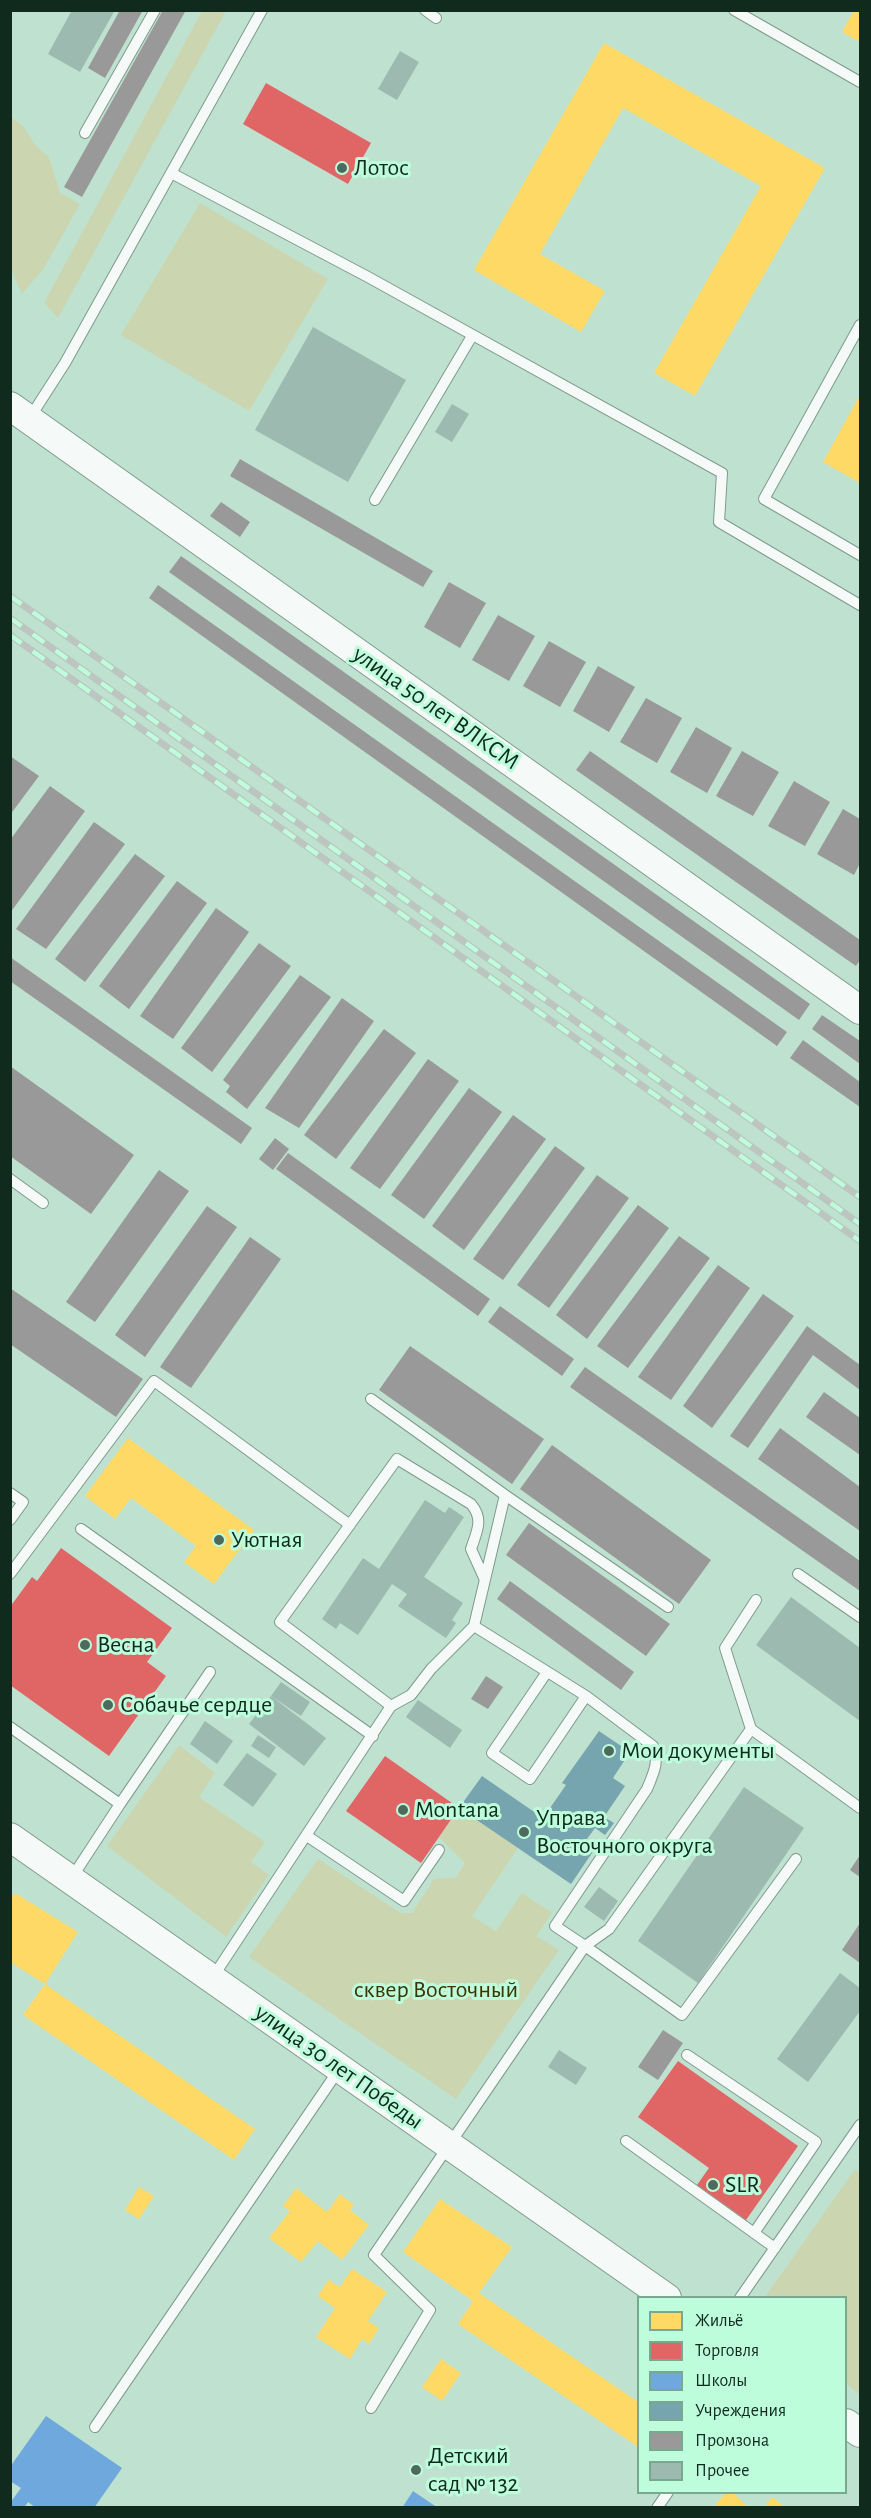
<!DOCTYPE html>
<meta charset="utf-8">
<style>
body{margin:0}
#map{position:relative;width:871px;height:2518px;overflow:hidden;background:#bfe1d0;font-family:"Alegreya Sans",sans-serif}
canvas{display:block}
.frame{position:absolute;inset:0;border:12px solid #102a1e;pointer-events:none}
.legend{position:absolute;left:637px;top:2296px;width:210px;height:198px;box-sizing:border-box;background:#bdfddc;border:2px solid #78a990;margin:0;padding:8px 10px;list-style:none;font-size:18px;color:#102a1e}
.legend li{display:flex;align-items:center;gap:12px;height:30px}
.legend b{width:30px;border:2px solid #78a990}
</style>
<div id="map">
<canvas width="871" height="2518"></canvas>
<div class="frame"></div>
<ul class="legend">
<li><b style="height:16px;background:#ffd966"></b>Жильё</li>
<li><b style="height:16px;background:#e06666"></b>Торговля</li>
<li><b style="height:16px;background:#6fa8dc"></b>Школы</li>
<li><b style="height:16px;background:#76a5af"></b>Учреждения</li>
<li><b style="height:16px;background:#999"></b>Промзона</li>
<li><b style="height:16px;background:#9dbab1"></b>Прочее</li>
</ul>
</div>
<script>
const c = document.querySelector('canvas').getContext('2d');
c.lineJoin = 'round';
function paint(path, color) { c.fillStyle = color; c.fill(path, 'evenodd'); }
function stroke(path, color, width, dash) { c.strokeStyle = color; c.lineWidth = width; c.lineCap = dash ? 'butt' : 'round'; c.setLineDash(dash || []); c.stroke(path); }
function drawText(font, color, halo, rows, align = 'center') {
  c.font = font + ' "Alegreya Sans",sans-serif'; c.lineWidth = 6; c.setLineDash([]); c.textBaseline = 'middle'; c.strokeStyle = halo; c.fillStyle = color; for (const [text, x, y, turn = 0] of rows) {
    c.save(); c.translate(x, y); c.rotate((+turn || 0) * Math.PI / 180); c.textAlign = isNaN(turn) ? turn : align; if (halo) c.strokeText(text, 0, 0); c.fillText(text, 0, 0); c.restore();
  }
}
paint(new Path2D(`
 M202,11H226L58,318L44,303Z
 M11,117L23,126L36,146L49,157L60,193L80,204L44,268L22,294L11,270Z
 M200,203L328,279L249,411L121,335Z
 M179,1745L215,1773L199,1797L265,1842L251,1862L269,1875L226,1937L107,1846Z
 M459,1808L518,1848L472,1916L496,1931L522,1893L552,1913L536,1936L559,1950L456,2099L249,1957L318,1859L401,1913H412L434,1879L456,1878L465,1863L439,1837Z
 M855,2169L860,2173V2395L846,2384V2298L765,2297Z`), '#cbd6b0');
paint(new Path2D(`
 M854,10H860V42L842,32Z
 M604,43L825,168L695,396L654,373L761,186L623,108L540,254L605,291L581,332L474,270Z
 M860,395V483L823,462Z
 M128,1438L254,1530L214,1584L184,1562L196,1546L131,1498L115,1519L85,1496Z
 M15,1893L78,1932L45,1984L10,1962V1900Z
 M45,1984L255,2129L234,2160L23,2015Z
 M139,2187L154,2196L139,2219L125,2210Z
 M296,2188L327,2212L340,2194L354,2205L350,2210L369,2225L342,2260L318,2241L301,2262L269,2238L290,2211L283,2206Z
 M440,2199L512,2247L479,2293L638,2402V2447L458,2324L473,2301L403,2252Z
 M352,2269L387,2292L368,2321L379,2328L369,2344L362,2339L350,2359L316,2337L335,2308L318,2296L328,2280L340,2287Z
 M441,2359L461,2373L442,2401L422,2387Z
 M726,2492H732L749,2508H713Z
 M772,2497L786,2508H764Z`), '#ffd966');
paint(new Path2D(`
 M266,83L371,143L348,184L243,124Z
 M61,1548L172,1628L147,1662L166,1676L109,1756L10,1685V1607L32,1577L37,1581Z
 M385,1756L459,1808L421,1863L346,1811Z
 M678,2061L798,2146L746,2220L697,2185L709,2168L638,2117Z`), '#e06666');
paint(new Path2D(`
 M46,2416L122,2468L94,2508H36L28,2502L24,2508H10V2503L21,2488L10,2481V2467Z
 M413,2491L438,2508H402Z`), '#6fa8dc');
paint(new Path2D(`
 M599,1731L630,1752L613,1778L625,1786L604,1817L614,1823L605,1835L595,1828L584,1843L594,1850L571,1884L459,1808L482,1776L543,1818L566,1785L562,1783Z`), '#76a5af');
paint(new Path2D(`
 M120,10H143L105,78L88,68Z
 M163,10H186L82,197L64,187Z
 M240,459L433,571L423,587L230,476Z
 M221,502L250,522L240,537L210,516Z
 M181,556L810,1004L799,1020L169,572Z
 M449,582L486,603L460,648L424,627Z
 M158,585L787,1032L777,1046L149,598Z
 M498,615L535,636L509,681L472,660Z
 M549,641L586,662L560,707L523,686Z
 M598,666L635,687L609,732L573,711Z
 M646,698L682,718L657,763L620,742Z
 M696,727L732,748L707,793L670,772Z
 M590,751L860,940V960L856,966L576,770Z
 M742,751L779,772L753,816L716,796Z
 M10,756L39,776L10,815Z
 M794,781L830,802L805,846L768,826Z
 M50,786L85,811L10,913V840Z
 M843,809L860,819V863L854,875L817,854Z
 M94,822L125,844L46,949L16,929Z
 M135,854L165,876L85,982L55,959Z
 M177,881L207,903L129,1009L99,986Z
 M216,908L249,932L173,1039L140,1016Z
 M259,943L291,966L212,1072L181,1048Z
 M10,957L252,1128L241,1144L10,981Z
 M300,975L331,997L247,1109L226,1092L230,1086L223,1080Z
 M342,998L374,1021L299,1128L265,1108Z
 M822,1015L860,1041V1064L812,1029Z
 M384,1029L416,1053L336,1159L304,1135Z
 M803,1040L860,1082V1107L790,1058Z
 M428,1059L459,1081L380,1189L350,1168Z
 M10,1066L134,1155L91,1214L10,1156Z
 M469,1088L502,1112L424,1219L391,1195Z
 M513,1115L546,1139L464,1250L432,1226Z
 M275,1138L289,1149L273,1170L259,1159Z
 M555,1146L585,1168L503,1280L473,1259Z
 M288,1153L490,1299L478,1316L276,1169Z
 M159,1170L189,1191L95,1322L66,1302Z
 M597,1175L629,1198L549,1308L517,1285Z
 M638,1205L669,1228L587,1339L556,1315Z
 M207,1206L237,1227L145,1357L115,1335Z
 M679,1236L710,1258L628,1368L597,1346Z
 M250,1237L281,1259L191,1388L160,1367Z
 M718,1265L750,1288L671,1400L638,1377Z
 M10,1288L143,1379L116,1417L10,1344Z
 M763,1294L794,1316L712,1428L683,1406Z
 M500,1306L574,1359L562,1376L488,1322Z
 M807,1326L860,1365V1390L813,1355L748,1448L730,1436Z
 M410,1346L544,1439L512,1484L379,1390Z
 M585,1367L860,1561V1591L570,1387Z
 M824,1392L860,1418V1455L806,1417Z
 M780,1428L860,1487V1531L758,1459Z
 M552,1445L711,1560L679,1604L520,1489Z
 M529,1523L670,1624L646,1656L506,1555Z
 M510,1581L634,1672L621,1690L497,1599Z
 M486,1676L503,1687L488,1709L471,1699Z
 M860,1855V1877L850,1870Z
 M860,1923V1963L842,1950Z
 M663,2030L683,2043L658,2080L638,2067Z`), '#999');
paint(new Path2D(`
 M72,10H115L80,72L48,54Z
 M400,51L419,62L397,100L378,89Z
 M313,327L406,380L348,482L255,430Z
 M452,404L469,414L452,442L435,432Z
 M425,1500L445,1513L449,1507L464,1517L424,1577L463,1603L452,1620L456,1623L446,1638L398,1606L407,1594L392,1584L358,1635L340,1623L336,1629L322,1619L363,1558L379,1569Z
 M791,1597L860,1648V1721L756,1645Z
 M281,1682L310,1702L301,1716L271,1696Z
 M271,1696L326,1738L304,1766L249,1724Z
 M418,1700L462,1730L450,1748L406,1717Z
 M205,1721L233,1741L217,1764L190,1744Z
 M258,1735L276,1747L269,1758L251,1746Z
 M247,1753L277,1774L253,1807L223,1785Z
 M744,1787L804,1828L698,1983L638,1941Z
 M599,1887L618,1901L604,1921L584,1907Z
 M840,1973L860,1988V2011L808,2082L777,2059Z
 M559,2050L587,2068L576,2085L548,2067Z`), '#9dbab1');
const service = new Path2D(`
 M425,10L436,18
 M734,10L860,82
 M85,133L155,10
 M173,174L368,277L722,473L719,522L860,605
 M860,325L764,499L860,555
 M29,419L65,363L262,10
 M375,500L472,336
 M10,1179L43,1203
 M371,1399L505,1495
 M10,1493L23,1502L10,1520
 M81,1529L373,1736
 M10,1574L154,1381L350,1525
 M798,1574L860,1617
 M756,1600L725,1648L751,1729L609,1929L585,1946L682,2015L796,1859
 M474,1626L505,1495L668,1607
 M391,1706L280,1622L397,1459L471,1504C484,1519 477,1531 471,1549L485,1580
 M10,1727L120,1804L71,1879
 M751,1729L860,1808
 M120,1804L210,1672
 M307,1836L404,1901L439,1850
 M213,1977L391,1706L411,1695L431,1669L474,1626L586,1696
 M687,2055L816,2142L754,2233
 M626,2141L775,2248
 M740,2298L860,2125
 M371,2408L430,2310L374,2255L585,1946L555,1926L647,1789C653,1774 660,1762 653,1746L586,1696L530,1779L492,1753L547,1672
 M95,2427L340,2068
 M657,2508L668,2492`);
const tertiary = new Path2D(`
 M10,406L860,1010
 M10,1837L667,2298
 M846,2423L860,2433`);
stroke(service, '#7f9a8c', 12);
stroke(tertiary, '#7f9a8c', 30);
stroke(service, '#f5faf8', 10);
stroke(tertiary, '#f5faf8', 28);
const rail = new Path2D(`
 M10,596L860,1197
 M10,618L860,1224
 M10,635L860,1241`);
stroke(rail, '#bcc5c0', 7);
stroke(rail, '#bdfddc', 4.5, [14]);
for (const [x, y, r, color] of [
 [342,168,6,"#4d6a5c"],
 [219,1540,6,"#4d6a5c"],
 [85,1645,6,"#4d6a5c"],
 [108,1705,6,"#4d6a5c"],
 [609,1751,6,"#4d6a5c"],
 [403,1810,6,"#4d6a5c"],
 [524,1832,6,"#4d6a5c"],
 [713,2185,6,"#4d6a5c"],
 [416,2470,6,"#4d6a5c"]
]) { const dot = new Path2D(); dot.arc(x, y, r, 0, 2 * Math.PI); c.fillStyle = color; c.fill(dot); stroke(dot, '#bdfddc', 2); }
drawText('24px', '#102a1e', '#bdfddc', [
 ["Лотос",354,168],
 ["Уютная",231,1540],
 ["Весна",97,1645],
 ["Собачье сердце",120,1705],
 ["Мои документы",621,1751],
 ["Montana",415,1810],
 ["Управа",536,1818],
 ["Восточного округа",536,1846],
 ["SLR",725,2185],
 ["Детский",428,2456],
 ["сад № 132",428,2484]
], 'left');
drawText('24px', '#102a1e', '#bdfddc', [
 ["улица 50 лет ВЛКСМ",436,708,35],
 ["улица 30 лет Победы",339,2067,35]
]);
drawText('24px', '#3c3602', '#bdfddc', [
 ["сквер Восточный",436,1990]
]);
</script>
